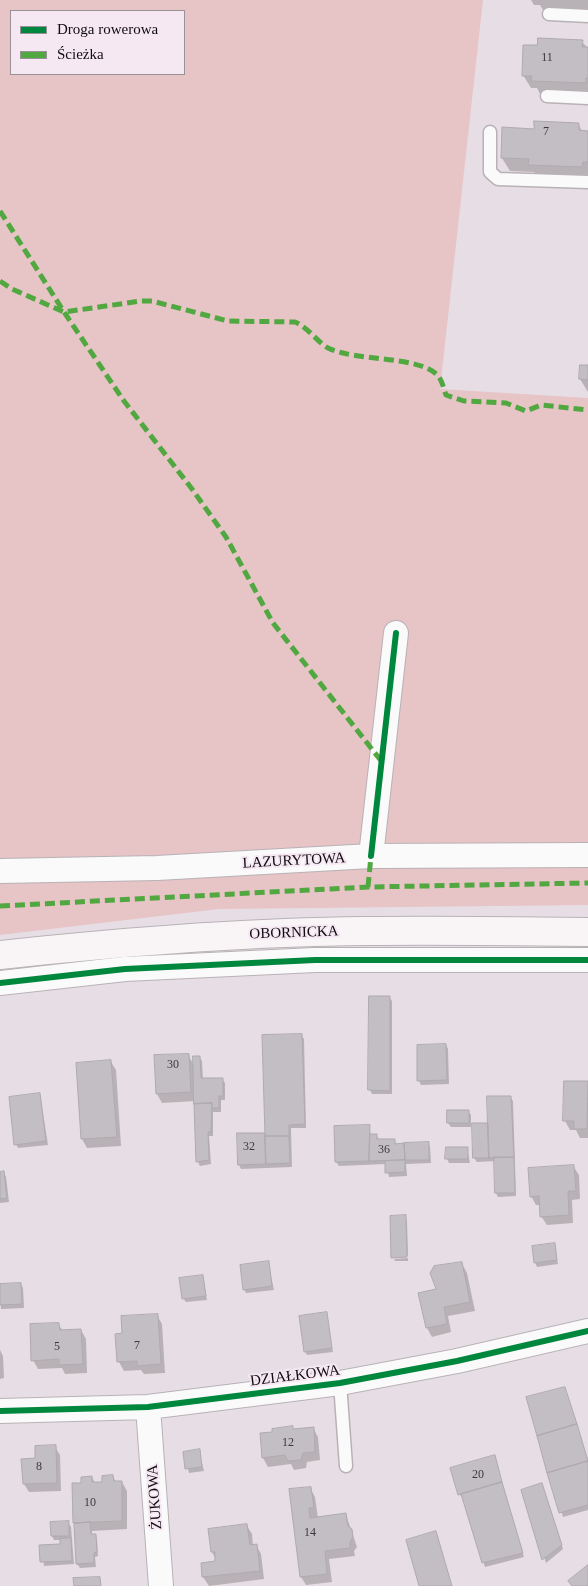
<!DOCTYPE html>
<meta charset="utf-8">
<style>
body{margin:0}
#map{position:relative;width:588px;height:1586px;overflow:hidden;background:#e6dee4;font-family:Georgia,serif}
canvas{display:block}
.legend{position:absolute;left:10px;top:10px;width:175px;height:65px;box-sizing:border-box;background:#f6e8f3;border:1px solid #9a9098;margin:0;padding:6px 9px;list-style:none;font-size:15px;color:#100c0f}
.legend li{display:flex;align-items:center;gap:10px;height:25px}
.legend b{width:25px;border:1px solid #9a9098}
</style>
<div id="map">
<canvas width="588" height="1586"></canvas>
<ul class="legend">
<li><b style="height:6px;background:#00873e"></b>Droga rowerowa</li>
<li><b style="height:6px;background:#51a841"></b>Ścieżka</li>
</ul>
</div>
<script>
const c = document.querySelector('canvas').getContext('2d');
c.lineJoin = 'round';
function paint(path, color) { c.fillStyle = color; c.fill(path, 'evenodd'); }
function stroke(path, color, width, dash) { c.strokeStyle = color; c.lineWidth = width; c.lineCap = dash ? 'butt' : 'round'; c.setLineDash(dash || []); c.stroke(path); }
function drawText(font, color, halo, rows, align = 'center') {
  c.font = font + ' Georgia,serif'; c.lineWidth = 4; c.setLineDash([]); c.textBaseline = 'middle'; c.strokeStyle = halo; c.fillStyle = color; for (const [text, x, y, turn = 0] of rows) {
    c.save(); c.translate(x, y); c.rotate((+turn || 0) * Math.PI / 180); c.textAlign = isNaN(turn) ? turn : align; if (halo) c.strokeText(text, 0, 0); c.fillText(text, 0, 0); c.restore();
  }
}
paint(new Path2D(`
 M0,0H483L440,389L588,398V905L219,909L0,935ZM11,11H184V74H11Z`), '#e7c4c6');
paint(new Path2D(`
 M531,0H588V12L543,10L540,5H534Z
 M582,42L588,48V96L540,94L537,88H531L523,75Z
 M579,125L582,132H588V179L537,177L534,172L510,171L502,158L503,129L535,130Z
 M588,366V392L580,379Z
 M370,997H389L392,1001V1094H372L370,1090Z
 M301,1035L304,1039L306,1128H291L292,1167L241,1169L239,1165L266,1134Z
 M446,1045L448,1049L449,1084L421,1085L419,1081Z
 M188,1055L194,1065L199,1057L202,1061L203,1080L222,1079L225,1083V1100H221V1112H213V1136H209L211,1164L200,1166L198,1162L196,1101L162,1103L157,1094Z
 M111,1062L116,1070L121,1146L87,1148L82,1139L77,1064Z
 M565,1082H588V1138H580L576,1130H570L565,1121Z
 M40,1094L48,1145L18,1148L16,1144Z
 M510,1097L513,1101L516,1196L498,1197L496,1193V1161L477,1162L474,1158L489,1124Z
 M448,1111H468L471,1115V1127H451L448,1123Z
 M369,1126L371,1136H377L379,1140H394L397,1145L428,1143L430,1147L431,1163L406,1164L407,1176L389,1177L386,1164L339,1166L336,1162Z
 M467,1148L470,1163H449L447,1159Z
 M573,1166L579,1175L580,1199L572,1200L573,1223L547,1225L541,1216V1205H536L531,1196Z
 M0,1173H4L6,1177L9,1202L0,1203Z
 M405,1217L407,1221L408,1256H393Z
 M554,1244L558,1264L537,1267L535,1262Z
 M408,1258V1261H395L394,1259Z
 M268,1262L274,1290L246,1293L244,1289Z
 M462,1264L467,1273L475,1311L448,1316L451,1332L432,1337L427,1328L419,1294L437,1290Z
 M203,1277L207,1300L186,1302L183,1298Z
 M21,1284L23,1288L24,1308L1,1309L0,1285Z
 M326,1313L333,1352L307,1355L305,1351Z
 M157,1315L162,1324L165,1373L144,1374L141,1370L124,1371L119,1362L117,1335H123Z
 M58,1324L63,1331L81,1330L86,1339L87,1373L65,1374L62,1368L38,1369L33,1360Z
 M0,1350L3,1356L4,1378L0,1379Z
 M565,1388L588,1460V1510L563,1517L528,1398Z
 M313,1428L318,1437L320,1460L307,1462L306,1468L294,1470L291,1464L268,1467L263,1458L274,1430Z
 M55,1447L60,1455L61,1491L29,1492L24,1484L36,1460Z
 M199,1451L204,1471L189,1473L184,1453Z
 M494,1456L524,1557L485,1567L463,1498L459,1494Z
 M92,1477L95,1483H104L113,1477L116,1482H122L127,1491V1529L92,1531V1535H95L97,1539L98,1556L95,1557L96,1567L80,1568L77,1564L76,1526L74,1522L83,1484Z
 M542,1484L563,1549L546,1563L523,1491Z
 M310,1488L315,1497L318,1518L346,1515L357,1547L354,1551L355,1556L329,1559L332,1582L306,1585L301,1577Z
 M68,1523L71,1527L74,1564L44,1566L41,1546L61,1545V1540H54L52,1536Z
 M247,1526L252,1534L253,1546L256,1545L261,1554L264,1579L209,1586L203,1577L217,1562L212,1552Z`), '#0003');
const building = new Path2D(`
 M538,38L583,40L582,47H588V78H586V83L531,81L532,76H522L523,45H537Z
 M534,121L579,123V130L588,131V162H583L582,167L528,165L529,159L501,158L502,127L534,129Z
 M580,365H588V380L579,379Z
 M369,996H390V1091L368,1090Z
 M302,1034L305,1124L289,1125V1136H265L262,1035Z
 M446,1044L447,1080L417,1081V1045Z
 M189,1054L191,1092L156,1094L154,1055Z
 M193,1056H200L201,1078H223V1096H219V1108H212V1103L194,1104Z
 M111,1060L117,1137L81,1139L76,1063Z
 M564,1081H588L587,1129H574V1121H563Z
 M40,1093L46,1141L14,1145L9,1097Z
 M487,1096H511L514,1157L489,1158Z
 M212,1103L211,1132H208L209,1160L196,1162L194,1104Z
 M447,1110H469V1123H447Z
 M472,1123H488L489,1158H473Z
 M370,1125L369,1161L335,1162L334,1126Z
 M237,1133H265L266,1164L238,1165Z
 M370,1134H377V1139H395V1144L404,1143L405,1160L369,1161Z
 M265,1136H289L290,1163L266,1164Z
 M429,1142V1160H405L404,1143Z
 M446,1147H468V1159H445Z
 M494,1157H514L515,1193H495Z
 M405,1160V1172L385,1173V1161Z
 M574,1165L576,1191H568L569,1215L540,1217L539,1196L530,1197L528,1168Z
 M4,1171L7,1198L0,1199V1172Z
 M406,1215L407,1257L391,1258L390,1216Z
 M555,1243L557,1260L534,1263L532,1246Z
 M269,1261L272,1286L243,1290L240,1265Z
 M462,1262L470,1302L444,1307L447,1324L426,1328L418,1293L436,1289L430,1273L434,1266Z
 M203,1275L206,1296L182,1299L179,1278Z
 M21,1283L22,1304L0,1305V1284Z
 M327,1312L332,1348L304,1352L299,1316Z
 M158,1314L161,1364L137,1366V1361L117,1362L115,1334L122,1333L121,1316Z
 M59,1323L60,1330L81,1329L83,1364L59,1365V1359L31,1361L30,1324Z
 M565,1387L577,1424L537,1436L526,1397Z
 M577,1424L588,1461L547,1473L537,1436Z
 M293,1426V1429L314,1427L315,1452L303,1453L301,1460L288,1461L285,1455L262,1458L260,1433L272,1432V1429Z
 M56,1445L57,1483L23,1484L21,1459L35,1458V1446Z
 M200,1449L202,1467L185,1469L183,1452Z
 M495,1455L502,1482L458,1495L450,1468Z
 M588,1461V1505L559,1513L547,1473Z
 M113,1475L114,1481H122V1521L73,1523L72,1483H81V1477L92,1476V1482H102V1476Z
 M502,1482L523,1553L482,1563L461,1494Z
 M542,1483L562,1545L542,1560L521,1490Z
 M311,1487L314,1508H309L310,1518L346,1513L348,1526L352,1529L353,1537L350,1542V1548L325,1551L327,1574L300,1577L289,1489Z
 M69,1521V1536H51L50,1522Z
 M90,1522L91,1534H96L97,1552L94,1553V1563L76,1564L74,1524Z
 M247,1524L250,1545L257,1544L260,1571L202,1577L201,1563L215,1561V1552H211L208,1529Z
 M436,1531L452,1586H419L406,1540Z
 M71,1538L72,1561L40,1562L39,1545L60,1544V1539Z
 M588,1565V1586H572L568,1581Z
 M100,1577L101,1586H74L73,1578Z`);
paint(building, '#c3bec3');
stroke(building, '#afaaaf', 1);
const service = new Path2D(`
 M549,14L588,16
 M547,96L588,98
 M490,132V172L498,179L588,182
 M340,1383L346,1466`);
const minor = new Path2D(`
 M371,856L396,633
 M0,871L157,868L371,856L588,855
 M0,983L125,969L315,960H588
 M148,1407L161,1586
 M0,1411L148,1407L340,1383L457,1361L588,1331`);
const secondary = new Path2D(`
 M0,955C121,942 243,932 365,931C439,930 514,931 588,932`);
stroke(service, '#b8b2b7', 15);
stroke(minor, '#b8b2b7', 26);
stroke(secondary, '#b8b2b7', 30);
stroke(service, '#fbfafb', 12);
stroke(minor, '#fbfafb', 24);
stroke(secondary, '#f9f5f7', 28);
stroke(new Path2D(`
 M0,211L64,312L124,401L192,489L226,537L273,623L382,762
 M0,281L12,289L64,312L141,301H152L228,321L295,322C309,328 316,341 328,348C356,362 422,355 439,377C442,381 444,389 446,395L464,401L506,403L526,411L541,405L588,410
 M368,887L371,856
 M0,906L368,887L588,883`), '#51a841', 5, [10, 5]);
stroke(new Path2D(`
 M371,856L396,633
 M0,983L125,969L315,960H588
 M0,1411L148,1407L340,1383L457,1361L588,1331`), '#00873e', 6);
drawText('12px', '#3d383c', null, [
 ["11",547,58],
 ["7",546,132],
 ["30",173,1065],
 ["32",249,1147],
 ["36",384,1150],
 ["7",137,1346],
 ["5",57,1347],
 ["12",288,1443],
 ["8",39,1467],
 ["20",478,1475],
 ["10",90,1503],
 ["14",310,1533]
]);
drawText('15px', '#100c0f', '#f6e8f3', [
 ["LAZURYTOWA",294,861,-3],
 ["OBORNICKA",294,933,-2],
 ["DZIAŁKOWA",295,1376,-7],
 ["ŻUKOWA",155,1497,-94]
]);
</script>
